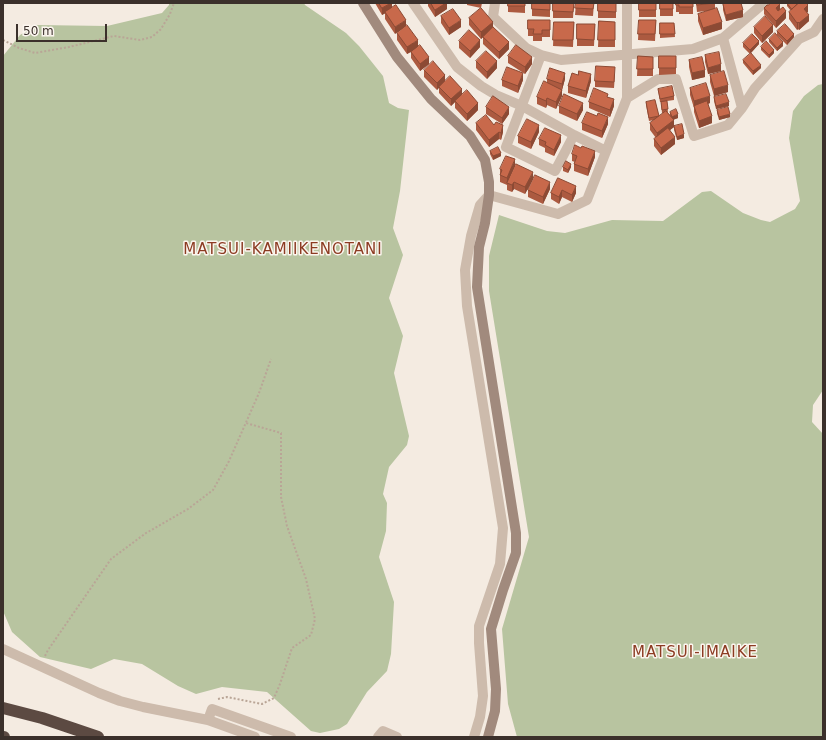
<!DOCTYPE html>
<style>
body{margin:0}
#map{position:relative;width:826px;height:740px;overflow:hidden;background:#f4ebe1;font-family:"DejaVu Sans",sans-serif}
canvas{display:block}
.frame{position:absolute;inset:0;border:4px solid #3b302b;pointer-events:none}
.scale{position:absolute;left:16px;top:24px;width:91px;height:18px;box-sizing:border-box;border:2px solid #3b302b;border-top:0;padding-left:5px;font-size:12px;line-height:14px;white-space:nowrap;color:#3b302b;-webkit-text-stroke:3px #fbf5ee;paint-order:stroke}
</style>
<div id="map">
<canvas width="826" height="740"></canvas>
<div class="frame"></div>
<div class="scale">50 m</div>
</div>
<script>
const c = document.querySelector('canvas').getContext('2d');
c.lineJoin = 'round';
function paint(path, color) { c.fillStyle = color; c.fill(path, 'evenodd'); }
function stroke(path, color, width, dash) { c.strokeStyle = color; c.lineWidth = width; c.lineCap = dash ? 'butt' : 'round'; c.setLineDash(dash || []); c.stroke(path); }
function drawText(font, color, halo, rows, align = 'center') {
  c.font = font + ' "DejaVu Sans",sans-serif'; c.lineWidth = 3; c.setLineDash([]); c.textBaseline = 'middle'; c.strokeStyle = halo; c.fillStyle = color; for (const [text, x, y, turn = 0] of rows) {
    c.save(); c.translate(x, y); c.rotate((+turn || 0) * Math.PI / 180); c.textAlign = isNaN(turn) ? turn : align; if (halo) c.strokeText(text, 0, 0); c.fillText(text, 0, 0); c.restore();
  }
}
paint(new Path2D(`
 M169,3H304L305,5L346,33L359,46L383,76L389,103L398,108L409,110L400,191L393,228L403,255L389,298L403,336L394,373L409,436L407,445L389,467L383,494L387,503L386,531L379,557L394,602L391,654L387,671L367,692L347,724L339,729L320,733L311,731L267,692L222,687L196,694L178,686L142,664L114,659L91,669L40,657L12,632L3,611V56L20,35L37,25L107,26L162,13L169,5Z
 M823,84V390L813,405L812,422L823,434V737H517L508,704L502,629L529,537L489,291V256L499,215L547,231L565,233L612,220L663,221L702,192L711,191L743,213L761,220L770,222L795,209L800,201L789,138L793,111L804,96L818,85Z`), '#b8c4a0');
stroke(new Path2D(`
 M3,40L19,48L35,53L69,47L114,36L140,40L152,37L161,29L170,14L174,3
 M45,656L48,650L111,559L146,533L188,509L213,490L229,461L259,393L271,359
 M218,699L227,697L262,704L274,698L280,684L292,648L311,635L315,619L306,579L287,526L281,497V433L246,423`), '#b9a596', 2, [2, 2]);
stroke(new Path2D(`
 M413,3L457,67L481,86L496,95L522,106L574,135L606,151
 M495,3L493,17L526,48L541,55L561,60L693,49L723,38L764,3
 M723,38L742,108
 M541,55L506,147L555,171L574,135
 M627,98L658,79H676L694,136L728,125L742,108L755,88L799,39L814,32L823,19
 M3,649L99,693L120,701L143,707L208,720L255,737
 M208,720L212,709L291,737
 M378,737L383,731L397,737
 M474,737L480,717L483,696L479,643V626L500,564L503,528L467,306L465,270L471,236L480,205L489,195L558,214L587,200L627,98V3`), '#cdbbac', 10);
stroke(new Path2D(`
 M363,3L397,57L431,99L470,136L485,160L489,182V195L485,223L479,247L477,287L516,533V553L503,590L491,629L496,689L495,711L488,737`), '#a18a7d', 10);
stroke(new Path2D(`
 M3,708L42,718L98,737
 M3,737H4`), '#5c4a42', 12);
paint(new Path2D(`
 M375,3H392V8L396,5L395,34L385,19V13L382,15Z
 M428,3H447V9L435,17L428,6Z
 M467,3H482L481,8L493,27L509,49L499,59L483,44V37L485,35L481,39L469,25V18L481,8L467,5Z
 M508,3H525V13L508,12Z
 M532,3H550V17L532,16Z
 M553,3H574L573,18H553Z
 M576,3H594L593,16L575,15Z
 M598,3H616V18H598Z
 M639,3H656V17H639Z
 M660,3H673V16H660Z
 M676,3H693V14H679V12H676Z
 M696,3H715V8L722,29L703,35L698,21V14L707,11L697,12Z
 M723,3L743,17L726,21L723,10Z
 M787,3H806L808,12H807L809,21L799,30L798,29L797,30L789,19V12L791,11L787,6Z
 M768,5L780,9L786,18L776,28L764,14V8Z
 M441,16L461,27L449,35L441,23Z
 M528,20H550V37H542V41H533V36H528Z
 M639,20H656L655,41L638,40Z
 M599,21L615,22V47H598Z
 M554,22H574L573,47L553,46Z
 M660,23H674L675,37L660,38Z
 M577,24H595L594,46H577Z
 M754,27L773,32L762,43L754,33Z
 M777,31L794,37L787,45L777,35Z
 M397,33L418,46L429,64L420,71L411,58V52L407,54L397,40Z
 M769,39L783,46L777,51L769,42Z
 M459,41L480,47L470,58L459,48Z
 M743,43L759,44L750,54L743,47Z
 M761,47L774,53L769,58L761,50Z
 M705,55L721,71L708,74L705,62Z
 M508,56L532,64L525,74L508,63Z
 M638,56L653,57V76H637Z
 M659,56H676V74L659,75Z
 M689,60L705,77L692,80L689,67Z
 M743,60L761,68L753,75L743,63Z
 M476,61L497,68L487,79L476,68Z
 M424,70L445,81L462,95L478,110L467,121L455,108V102L451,106L439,93V87L437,90L424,77Z
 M615,74L614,88L595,87V81Z
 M710,75L728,92L714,96L710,82Z
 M547,79H565L562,90V96L556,109L547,105L546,108L537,104V97L547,83Z
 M502,80H523L518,93L502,86Z
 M591,81L586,98L568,93V86Z
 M690,88L710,103L708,104L712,123L699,128L694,112V108L690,95Z
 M658,89L674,96V100L667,101L668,113L670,115V112L678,118L673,120L674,127L670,130L675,144L661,155L654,146V139L656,138L650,130V123L654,120L649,121L646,105V102L655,100L659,117L663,113H662L661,102H660Z
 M608,97L614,106L610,117L589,108V102Z
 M714,97L729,106L716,109L714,101Z
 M559,106L583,110L577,121L559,113Z
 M486,107L509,114L502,124L503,132L501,140L499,139L489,147L476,130V123L494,125L502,124L486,114Z
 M717,110L730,117L719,120L717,113Z
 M582,123L608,124L602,138L582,130Z
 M674,126L684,138L677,140L674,130Z
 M539,132L531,149L518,143V136Z
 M539,139L561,142L554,156L545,152V148L539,145Z
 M490,151L501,156L493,160L490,154Z
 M572,154L595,157L588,176L574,171V164L575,162L572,161Z
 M515,166L510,177L533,179L525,194L514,189L512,192L507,190V183V185L500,182V169Z
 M563,167H571L568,173L563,171Z
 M558,178L576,193L572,202L562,197L559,204L551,199V193Z
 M550,189L543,204L528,197V190Z`), '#ac5a40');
paint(new Path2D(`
 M392,3V10L382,15V8Z
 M446,3H447V9L435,17V10Z
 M780,4V11L776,14V8Z
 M808,5V12L806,13L804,9Z
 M743,10V17L726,21V15Z
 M786,11V18L776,28V21Z
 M809,15V21L799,30V23Z
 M406,20V27L395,34V27Z
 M461,20V27L449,35V28Z
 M493,22V29L481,39V32Z
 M722,22V29L703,35V28Z
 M798,22V29L797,30V23Z
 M773,25V32L762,43V36Z
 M794,34V37L787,45V41Z
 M418,40V47L407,54V47Z
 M480,40V47L470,58V51Z
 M759,41V44L750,54V50Z
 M509,42V49L499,59V52Z
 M783,42V46L777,51V48Z
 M774,50V53L769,58V55Z
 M429,57V64L420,71V64Z
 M532,57V64L525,74V67Z
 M497,61V68L487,79V72Z
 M721,64V71L708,74V68Z
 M761,65V68L753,75V71Z
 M705,70V77L692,80V73Z
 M523,73V80L518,93V86Z
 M565,73V79L562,90V84Z
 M591,74V81L586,98V91Z
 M445,75V82L437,90V83Z
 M728,85V92L714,96V89Z
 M462,89V96L455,101V102L451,106V99Z
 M562,90V96L556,109V102Z
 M710,96V103L695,108L694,106V108V101Z
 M547,98V105L546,108V101Z
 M614,99V106L610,117V110Z
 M729,102V106L716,109V106Z
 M478,103V110L467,121V114Z
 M583,103V110L577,121V114Z
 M509,107V114L502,124V118Z
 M678,114V118L672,120V117Z
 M730,114V117L719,120V117Z
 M712,116V123L699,128V121Z
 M608,117V124L602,138V131Z
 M674,120V127L657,140V133Z
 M503,125V132L501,140V133Z
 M539,125V132L531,149V142Z
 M499,132V139L489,147V140Z
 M684,134V138L677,140V137Z
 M561,135V142L554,156V150Z
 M675,137V144L661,155V148Z
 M595,151V157L588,176V169Z
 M501,153V156L493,160V156Z
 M515,159V166L507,185V178Z
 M571,164V167L568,173V170Z
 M533,172V179L525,194V187Z
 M514,182V189L512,192V185Z
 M550,182V189L543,204V197Z
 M576,186V193L572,202V195Z
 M562,190V197L559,204V197Z`), '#8c4a34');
const building = new Path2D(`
 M379,3H391L382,8Z
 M431,3H446L435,10Z
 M508,3H525V6H508Z
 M532,3H550V10L532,9Z
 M553,3H574L573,12L553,11Z
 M576,3H594L593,9L575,8Z
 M598,3H616V12L598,11Z
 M639,3H656V10H639Z
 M660,3H673V9H660Z
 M676,3H693V7H679V5H676Z
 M697,3H715L697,5Z
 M723,3H741L743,10L726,15Z
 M771,3H779L780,4L776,8L778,11L783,7L786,11L776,21L764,8L767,5H768Z
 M787,3H798L792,9Z
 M799,3H806L808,5L804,9L809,15L799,23L798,22L797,23L789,12Z
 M396,5L406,20L395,27L385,12Z
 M481,8L493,22L481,32L469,18Z
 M717,8L722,22L703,28L698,14Z
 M453,9L461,20L449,28L441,16Z
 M765,16L773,25L762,36L754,27Z
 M528,20H550V30H542V34H533L534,29H528Z
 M639,20H656L655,34H638Z
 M599,21L615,22V40H598Z
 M554,22H574L573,40H553Z
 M660,23H674L675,34H660Z
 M577,24H595L594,40L577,39Z
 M785,24L794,34L787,41L777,31Z
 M407,25L418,40L407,47L397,33Z
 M493,27L509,42L499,52L483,37Z
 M469,30L480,40L470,51L459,41Z
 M775,33L783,42L777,48L769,39Z
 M752,34L759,41L750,50L743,43Z
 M766,41L774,50L769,55L761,47Z
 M420,45L429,57L420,64L411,52Z
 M516,45L532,57L525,67L508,56Z
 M486,51L497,61L487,72L476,61Z
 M719,52L721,64L708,68L705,55Z
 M751,53L761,65L753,71L743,60Z
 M638,56L653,57V69H637Z
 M659,56H676V68H659Z
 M702,57L705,70L692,73L689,60Z
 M433,61L445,75L437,83L424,70Z
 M596,66L615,67L614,82L595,81Z
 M507,67L523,73L518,86L502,80Z
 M550,68L565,73L562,84L547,79Z
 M579,71L591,74L586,91L568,86L572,73L578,75Z
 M724,71L728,85L714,89L710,75Z
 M450,76L462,89L451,99L439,87Z
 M544,81L562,90L556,102L547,98L546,101L537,97Z
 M706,83L710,96L694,101L690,88Z
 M672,86L674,96L660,99L658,89Z
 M594,88L608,94L607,97L614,99L610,110L589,102Z
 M467,90L478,103L467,114L455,101Z
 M564,94L583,103L577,114L559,106Z
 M726,94L729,102L716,106L714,97Z
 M493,96L509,107L502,118L486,107Z
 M655,100L659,116L649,118L646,102Z
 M667,101L668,109L662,110L661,102Z
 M707,101L712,116L699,121L694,106Z
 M728,107L730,114L719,117L717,110Z
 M676,109L678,114L672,117L670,112Z
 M666,111L674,120L657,133L650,123Z
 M587,112L597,116L598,113L608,117L602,131L582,123Z
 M486,115L494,125L496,122L503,125L501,133L499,132L489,140L476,123Z
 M527,119L539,125L531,142L518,136Z
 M682,124L684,134L677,137L674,126Z
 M545,128L561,135L554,150L545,145L546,142L539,139Z
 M668,128L675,137L661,148L654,139Z
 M575,145L581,148L582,146L595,151L588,169L574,164L577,156L572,154Z
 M498,147L501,153L493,156L490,151Z
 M506,156L515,159L507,178L500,175L502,170L500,169Z
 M566,161L571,164L568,170L563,167Z
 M516,164L533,172L525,187L514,182L512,185L507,183Z
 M535,175L550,182L543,197L528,190Z
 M558,178L576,186L572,195L562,190L559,197L551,193Z`);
paint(building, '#c8694b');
stroke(building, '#8c4a34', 1);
c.letterSpacing = '1px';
drawText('15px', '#8c3b22', '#fbf5ee', [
 ["MATSUI-KAMIIKENOTANI",283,250],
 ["MATSUI-IMAIKE",695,653]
]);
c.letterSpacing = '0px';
</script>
